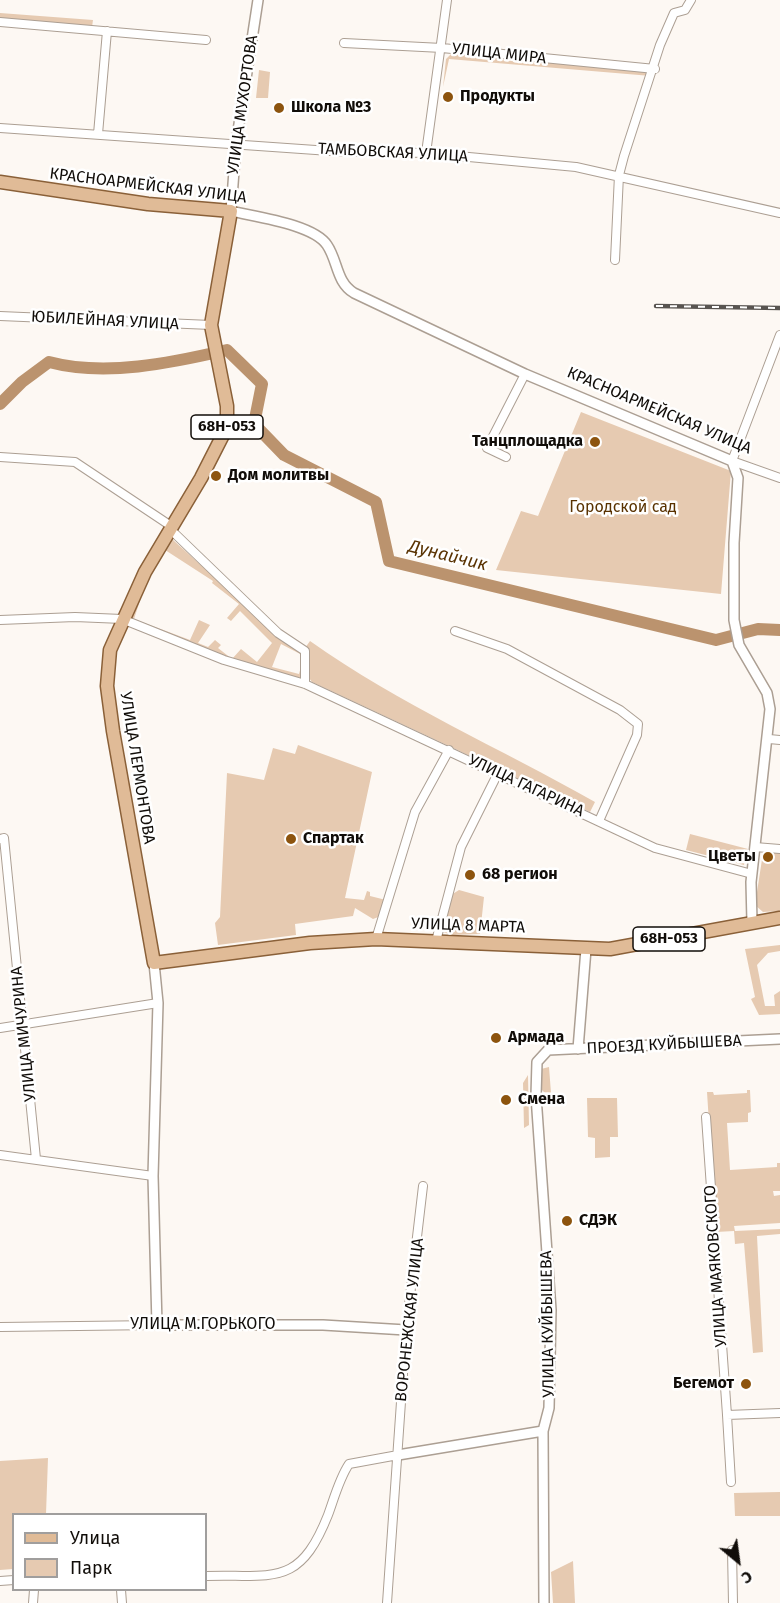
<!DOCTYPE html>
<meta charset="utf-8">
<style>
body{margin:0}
#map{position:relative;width:780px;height:1603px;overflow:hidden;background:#fdf8f3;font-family:"Fira Sans",sans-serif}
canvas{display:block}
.legend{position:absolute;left:12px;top:1513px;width:195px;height:78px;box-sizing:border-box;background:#fff;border:2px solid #a09e9d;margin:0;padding:8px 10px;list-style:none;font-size:18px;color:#110d09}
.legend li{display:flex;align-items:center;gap:12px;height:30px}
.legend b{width:30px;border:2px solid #a09e9d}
.north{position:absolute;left:708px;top:1531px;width:60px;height:60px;-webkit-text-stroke:4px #fff;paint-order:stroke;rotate:151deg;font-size:16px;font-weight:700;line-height:24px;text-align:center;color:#110d09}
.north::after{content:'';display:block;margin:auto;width:21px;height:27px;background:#110d09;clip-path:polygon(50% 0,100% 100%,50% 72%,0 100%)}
</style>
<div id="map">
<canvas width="780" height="1603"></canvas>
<ul class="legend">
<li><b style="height:8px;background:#e0bb97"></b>Улица</li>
<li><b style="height:16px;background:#e6cab1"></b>Парк</li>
</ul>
<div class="north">С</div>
</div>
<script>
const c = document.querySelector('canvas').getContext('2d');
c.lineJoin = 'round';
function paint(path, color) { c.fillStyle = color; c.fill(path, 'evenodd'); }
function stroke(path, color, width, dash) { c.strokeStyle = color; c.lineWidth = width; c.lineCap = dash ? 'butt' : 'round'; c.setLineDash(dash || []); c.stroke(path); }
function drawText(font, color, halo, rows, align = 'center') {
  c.font = font + ' "Fira Sans",sans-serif'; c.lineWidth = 5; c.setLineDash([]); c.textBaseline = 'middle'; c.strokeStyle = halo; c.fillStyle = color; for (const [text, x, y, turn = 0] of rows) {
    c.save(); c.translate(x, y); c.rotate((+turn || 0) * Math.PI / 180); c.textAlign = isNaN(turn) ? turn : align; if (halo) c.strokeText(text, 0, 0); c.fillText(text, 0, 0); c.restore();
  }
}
paint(new Path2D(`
 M0,13L93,20L92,27L0,20Z
 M457,53L645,68L651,76L449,59L443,87L446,59L451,54Z
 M259,70L270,72L268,98H256Z
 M581,412L731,471L721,594L496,570L521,511L538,516Z
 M172,539L278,635L303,652L304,679L233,660L133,620L131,614L149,573L134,619L190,640L199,620L210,625L198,643L208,647L215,640L221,645L218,648L232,659L241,649L257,662L272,643L240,611L231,621L227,618L239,604L212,583L213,581L162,548ZM281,644L304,656L299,674L272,667Z
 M310,641C400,705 500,748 595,802L590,812L312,682L309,678L310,658L305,648Z
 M298,745L372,772L345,898L364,900L367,891L370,892V896L386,900L381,916L373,919L355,908L353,916L295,924L296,935L218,945L215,923L220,917L227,773L264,780L273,748L295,754Z
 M690,834L748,849L744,865L686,850Z
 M766,851L780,853V911L763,912L755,905L763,853Z
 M459,890L484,897L480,934L452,935L443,932L451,895Z
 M780,945V951L768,953L757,965L765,1006H775L774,995L780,991V1014L759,1015L751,999L755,997L745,949Z
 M549,1067L551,1093L544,1092L541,1089V1069Z
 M528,1075L529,1125L524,1128L523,1083Z
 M747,1090H750L751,1112L748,1113V1122L727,1123L730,1170L777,1167V1163H780V1191H773L774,1196L780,1195V1223L734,1226L735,1231L780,1229V1234L757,1236L763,1352L753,1353L744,1243L735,1244L734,1231L716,1232L707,1092H713L714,1095L747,1093Z
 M587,1098H617L618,1137H610V1157L595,1158V1138L588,1137Z
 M48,1458L46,1514H14L13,1569L0,1570V1461Z
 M780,1492V1516H735L734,1493Z
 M573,1561L575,1603H553L551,1572Z`), '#e6cab1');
stroke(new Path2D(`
 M0,404L22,382L49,362C105,377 171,363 227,350L262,384L254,424L284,455L376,502L389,561L716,640L758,629L780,630`), '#bb936e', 12);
const minor = new Path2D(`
 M0,22L206,40
 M344,43L442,48L655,69
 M0,128L330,151L426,153L576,167L780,213
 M98,134L107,31
 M426,153L447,0
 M615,260L619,175L624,156L660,45L674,13L685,10L691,0
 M0,316L211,325
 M780,335L732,461L780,478
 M0,457L75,462L171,526
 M506,457L487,448L525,374
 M170,529L278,633L305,651V684
 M0,620L75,617L122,619L224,660L305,684L655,848L752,874
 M455,631L507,649L620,710L638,724L637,735L599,821
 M769,739L780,740
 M0,839L4,838L36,1159
 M755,847L780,849
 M376,939L415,812L449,750
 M436,941L461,847L498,773
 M0,1028L158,1003
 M706,1117L727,1415
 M0,1155L153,1176
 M0,1327L157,1325
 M731,1482L727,1415L780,1413
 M732,1550L733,1603
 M206,1576C274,1574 299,1588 328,1515C334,1499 339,1479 349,1464L398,1455
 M0,1581L14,1580
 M121,1590L122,1603
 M33,1603L34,1590
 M387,1603L406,1330L423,1186`);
const tertiary = new Path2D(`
 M258,0L236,144L231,211C255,217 313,224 327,245C338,261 336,282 354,293L525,374L732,461L738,478L734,543V620L739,645L767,693L770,709L751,882L752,922
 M154,963L158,1003L153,1176L157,1325H323L406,1330
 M578,1049L586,949
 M398,1455L543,1431
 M544,1603L543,1431L549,1408L551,1310L536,1096L537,1062L548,1050L780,1039`);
const primary = new Path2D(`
 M0,182L148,204L231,211L211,325L227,406V427L201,478L145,572L110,650L107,686L113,731L154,963L310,943L376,939L610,949L780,918`);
stroke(minor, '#ac9f93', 10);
stroke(tertiary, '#ac9f93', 12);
stroke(primary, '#8a6038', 15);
stroke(minor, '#fff', 8);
stroke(tertiary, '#fff', 9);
stroke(primary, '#e0bb97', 12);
const rail = new Path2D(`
 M656,306L780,308`);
stroke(rail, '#585450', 4.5);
stroke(rail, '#fff', 2, [7]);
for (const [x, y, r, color] of [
 [448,97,6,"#8d540e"],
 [279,108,6,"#8d540e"],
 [595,442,6,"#8d540e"],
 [216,476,6,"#8d540e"],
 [291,839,6,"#8d540e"],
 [768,857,6,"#8d540e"],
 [470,875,6,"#8d540e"],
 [496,1038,6,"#8d540e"],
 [506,1100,6,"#8d540e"],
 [567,1221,6,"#8d540e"],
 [746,1384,6,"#8d540e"]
]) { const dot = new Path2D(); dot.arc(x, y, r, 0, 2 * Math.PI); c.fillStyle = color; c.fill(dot); stroke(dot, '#fff', 2); }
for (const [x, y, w] of [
 [227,427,72],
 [669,939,72]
]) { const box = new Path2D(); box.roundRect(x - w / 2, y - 12, w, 24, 4.5); c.fillStyle = '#fff'; c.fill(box); stroke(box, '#110d09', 1.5); }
drawText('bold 15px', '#110d09', null, [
 ["68Н-053",227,427],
 ["68Н-053",669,939]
]);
drawText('16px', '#110d09', '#fff', [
 ["УЛИЦА МИРА",499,54,6],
 ["УЛИЦА МУХОРТОВА",243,105,-82],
 ["ТАМБОВСКАЯ УЛИЦА",393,153,3],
 ["КРАСНОАРМЕЙСКАЯ УЛИЦА",148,186,7],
 ["ЮБИЛЕЙНАЯ УЛИЦА",105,321,3],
 ["КРАСНОАРМЕЙСКАЯ УЛИЦА",659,411,23],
 ["УЛИЦА ЛЕРМОНТОВА",137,768,81],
 ["УЛИЦА ГАГАРИНА",526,786,25],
 ["УЛИЦА 8 МАРТА",468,926,2],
 ["УЛИЦА МИЧУРИНА",24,1034,-96],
 ["ПРОЕЗД КУЙБЫШЕВА",664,1045,-3],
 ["УЛИЦА МАЯКОВСКОГО",716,1266,-94],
 ["ВОРОНЕЖСКАЯ УЛИЦА",410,1320,-84],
 ["УЛИЦА КУЙБЫШЕВА",548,1324,-91],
 ["УЛИЦА М.ГОРЬКОГО",203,1325]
]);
drawText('bold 16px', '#110d09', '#fff', [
 ["Продукты",460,97],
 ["Школа №3",291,108],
 ["Танцплощадка",583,442,"right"],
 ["Дом молитвы",228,476],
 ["Спартак",303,839],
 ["Цветы",756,857,"right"],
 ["68 регион",482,875],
 ["Армада",508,1038],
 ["Смена",518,1100],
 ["СДЭК",579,1221],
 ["Бегемот",734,1384,"right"]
], 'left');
drawText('16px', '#593201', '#fff', [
 ["Городской сад",623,508]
]);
drawText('italic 18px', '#5a3303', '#fff', [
 ["Дунайчик",448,556,14]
]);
</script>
